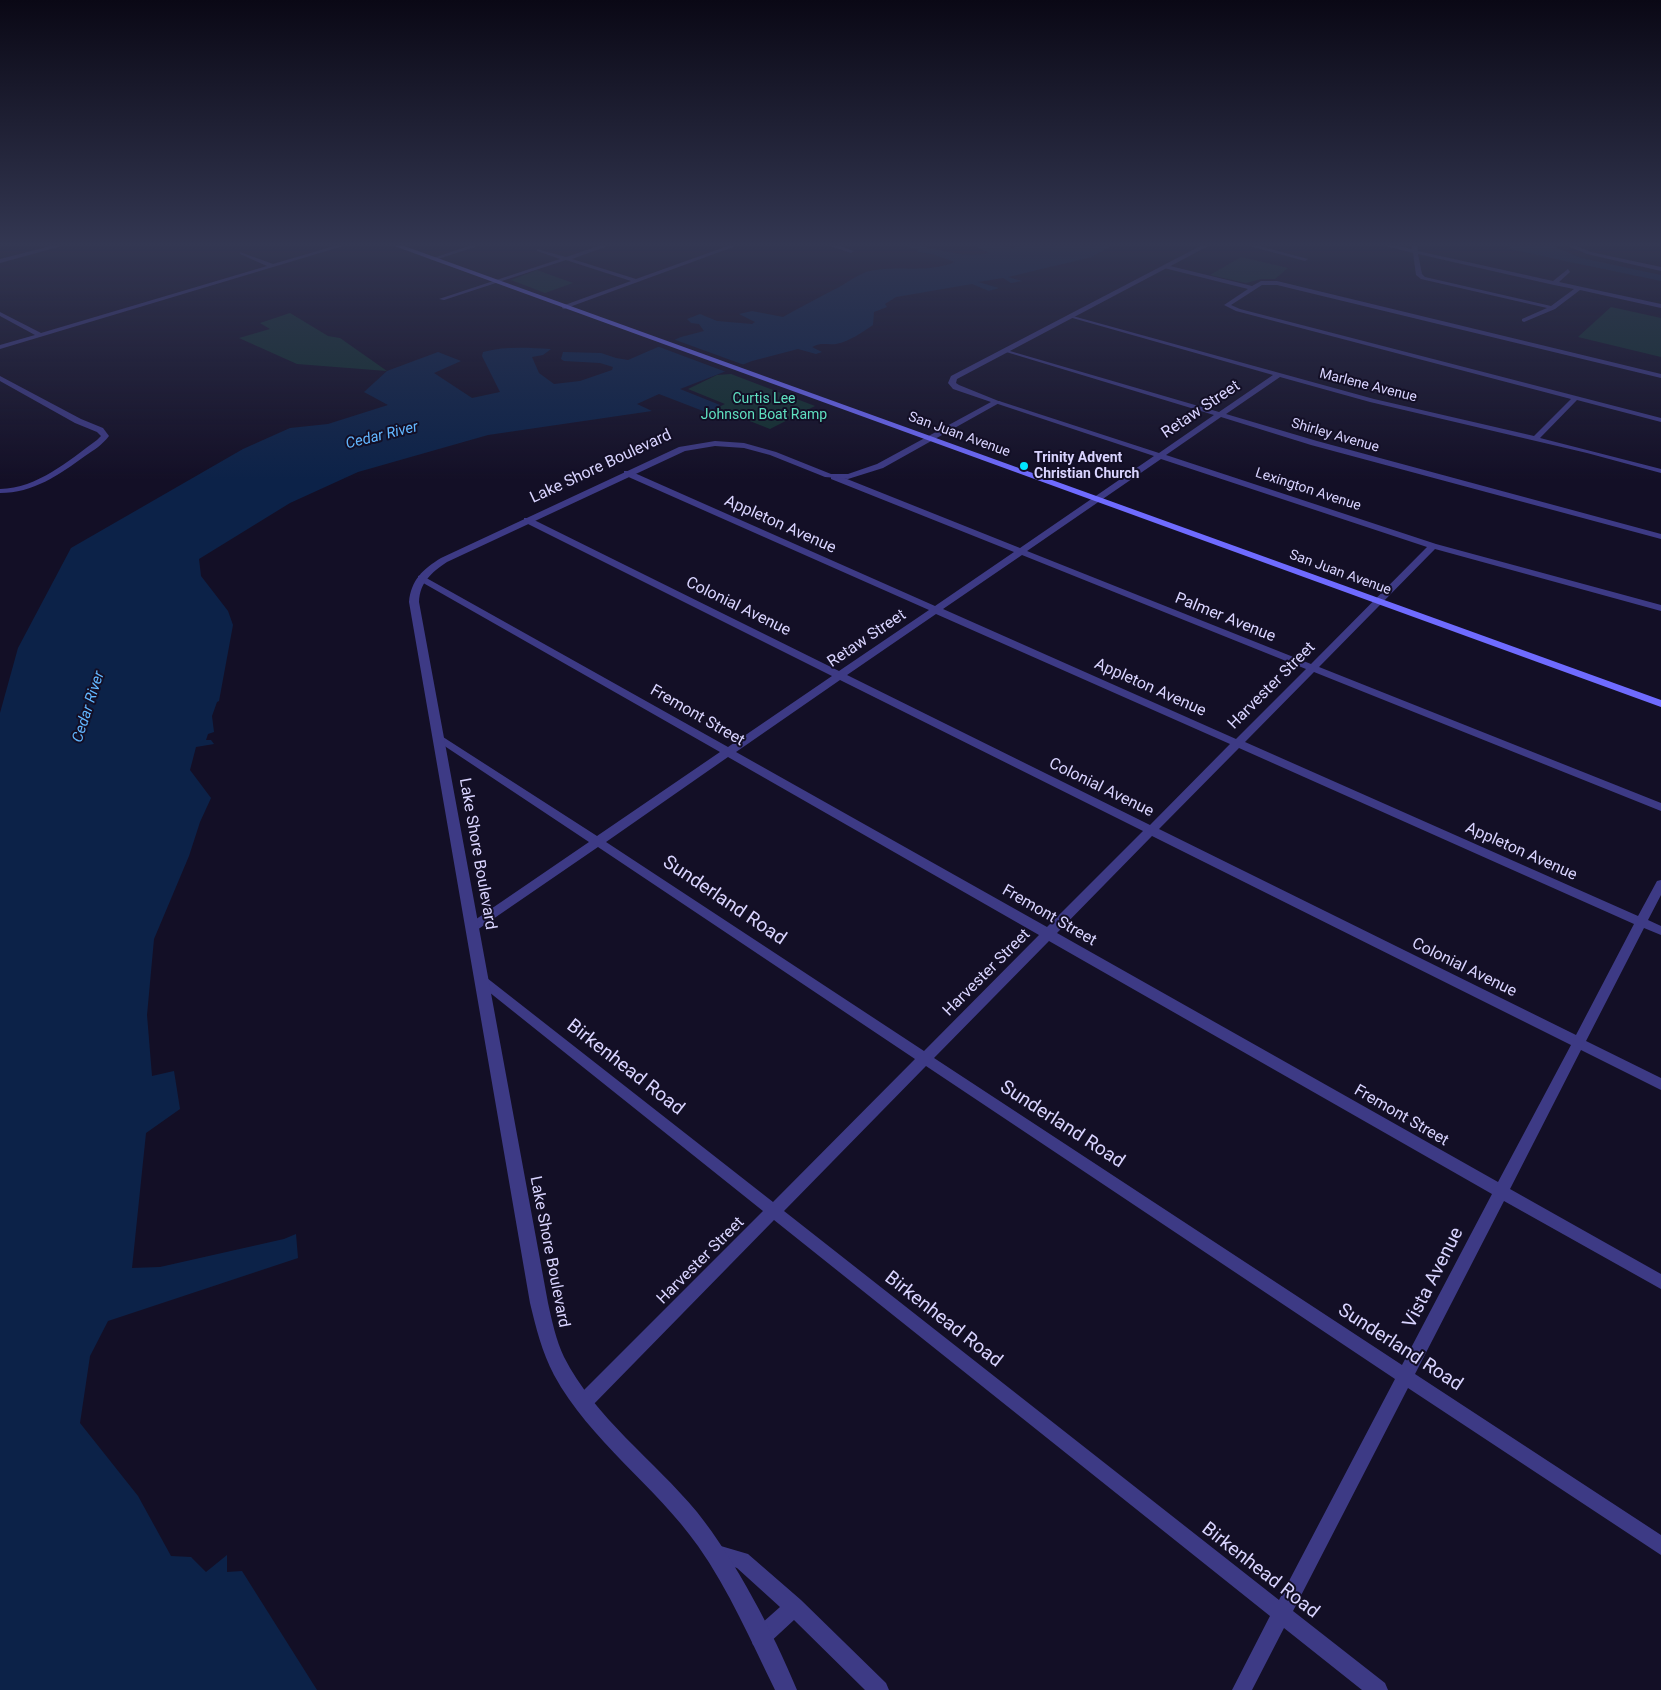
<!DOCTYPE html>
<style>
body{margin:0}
canvas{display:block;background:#130f26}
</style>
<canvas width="1661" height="1690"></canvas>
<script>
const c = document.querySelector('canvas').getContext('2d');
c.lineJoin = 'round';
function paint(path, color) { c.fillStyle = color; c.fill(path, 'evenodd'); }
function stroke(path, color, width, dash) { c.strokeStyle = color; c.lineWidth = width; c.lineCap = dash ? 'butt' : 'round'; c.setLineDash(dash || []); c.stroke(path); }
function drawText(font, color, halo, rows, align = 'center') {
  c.font = font + ' Roboto,sans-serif'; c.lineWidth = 4; c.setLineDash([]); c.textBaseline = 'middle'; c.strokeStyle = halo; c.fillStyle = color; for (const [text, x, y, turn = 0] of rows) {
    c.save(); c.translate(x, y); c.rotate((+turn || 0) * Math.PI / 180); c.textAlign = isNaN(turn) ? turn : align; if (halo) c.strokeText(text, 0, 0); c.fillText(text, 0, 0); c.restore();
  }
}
paint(new Path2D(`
 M1241,257L1288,268L1275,279H1261L1246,283L1210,275Z
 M537,270L573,283L545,293L511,280Z
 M1611,307L1661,318V357L1578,337Z
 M290,313L328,336L340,338L387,371L297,364L239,338L270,329L260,323Z
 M731,374L815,406L770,429L717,408L725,404L688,389L717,375Z`), '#12302f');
paint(new Path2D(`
 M895,243C927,243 956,260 989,253L970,243H995L1012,248L1020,246L1017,243H1116L1092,257L1008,277L1022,281L1011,283L1003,278L978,282L999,288L989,291L972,284L896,297L885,304L887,307L874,312L873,325C861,333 850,341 836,344C826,345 821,342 812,347L822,352L816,354L798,349L752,361L680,389L720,405L714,408L737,417L729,421L659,394L637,404L652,411L488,435L358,472L290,503L199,559L201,576L228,611L233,625L219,701L217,702L212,716L214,732L208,734L206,740H211L214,744L196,747L190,770L211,798L200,822L189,856L154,939L147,1015L152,1076L174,1071L180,1109L146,1133L132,1268L160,1267L284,1239L296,1234L298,1258L108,1321L90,1356L80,1423L138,1496L171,1556L191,1557L206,1572L227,1555V1572L242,1571L317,1690H0V713L18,648L71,548L243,449L290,428L328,424L388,405L364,392L387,371L438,352L461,361L434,373L472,398L500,392L482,356L483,352C506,346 528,348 551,349L543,355L532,357L539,373L554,384L580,381L612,370L613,367L600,363L564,361L561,359L563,352L601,353L616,358L628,360L681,337L704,331L699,324L691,323L687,319L700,314L717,321L752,324L755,322L739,314L752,311L783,317C802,306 822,296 841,286C851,280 863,271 875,270C902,266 930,273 955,262L931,254L916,252L919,250Z
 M1514,243H1546L1581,258L1661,275V281L1508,249Z`), '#0c2248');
paint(new Path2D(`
 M670,338L747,366L729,373L654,345Z`), '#130f26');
paint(new Path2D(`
 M344,243H353L0,349V345L35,335L0,316V312L41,333L267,266L240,254V252L273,264Z
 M478,243H487L435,260L430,259Z
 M607,243H616L572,259L636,279L736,243H744L564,309L562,308V306L631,281L566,260L444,300L439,299L560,259L537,251V249L566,257Z
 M822,243H831L854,251L851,253Z
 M1238,243H1248L1308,259L1305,261Z
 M1374,243H1385L1412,249L1411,245L1414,243L1417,245L1418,251L1553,281L1568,269L1570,272L1559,282L1661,304V308L1580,290L1555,309L1524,322L1522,321V319L1547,308L1421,279L1416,275L1413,253ZM1418,254L1554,285L1574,289L1551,306L1425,277L1422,274Z
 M1561,243H1569L1591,252L1661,267V271L1587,254Z
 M1166,265L1252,286L1261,281H1277L1661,374V378L1277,285H1262L1231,305L1240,309L1661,418V422L1577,400L1540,438L1661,469V473L1587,453L1370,402L1280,377L1226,414L1317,441L1661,534V539L1311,445L1221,417L1166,455L1436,544L1661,605V611L1435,549L1319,667L1661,803V811L1314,672L1245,742L1638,916L1657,881L1661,880V895L1648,920L1661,926V935L1644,928L1586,1041L1661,1078V1090L1581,1050L1510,1189L1661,1274V1289L1504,1201L1415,1374L1661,1535V1555L1408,1388L1293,1611L1385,1683L1388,1690H1362L1284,1628L1252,1690H1232L1270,1616L774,1220L590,1408L584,1410L578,1408L576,1402L578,1396L763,1211L479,984L477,981L479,978H487L773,1202L915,1059L598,847L477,930H469L467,927L469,924L589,842L434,739L435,737H443L597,836L720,752L418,580V576L421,575L728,747L832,676L524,522V518H530L839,671L929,610L624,475V471H630L935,606L1014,552L831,479V475H837L1020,548L1154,456L995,403V401H999L1159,453L1214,415L1003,351V349L1219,412L1273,375L1069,317V315L1374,399L1534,436L1571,399L1236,311L1224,305L1248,289L1164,268ZM1161,459L1427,547L1311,664L1027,551ZM1022,555L1306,669L1236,739L943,609ZM936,614L1230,744L1150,825L847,675ZM840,680L1143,831L1047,927L736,752ZM1239,748L1634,924L1576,1035L1159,829ZM728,757L1039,935L924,1051L606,842ZM1152,836L1571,1045L1498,1182L1057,933ZM1049,941L1492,1194L1402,1365L934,1058ZM926,1066L1395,1379L1279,1600L784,1211Z
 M0,376L81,419L103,428L109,436C102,445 94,450 85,456C59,475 33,493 0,493V489C38,488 68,461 97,440L101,436L97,432L75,423L0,381Z
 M714,1544L748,1554L801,1600L886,1683L889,1690H865L794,1620L767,1645L760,1647L753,1645L751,1638L753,1631L780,1607L737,1568L708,1559L705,1553L708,1547Z`), '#3d3a85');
paint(new Path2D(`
 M62,243H73L0,263V259Z
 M1206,243H1214L957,379L956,383L959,385L1001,402L883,468L848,479L825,477L770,455L744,448L715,446L685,451L447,562C431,573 420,582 419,602L548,1303C552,1321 556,1340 564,1357C595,1418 654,1460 697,1512C736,1561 773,1632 797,1690H775C751,1641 729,1590 698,1546C655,1485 590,1441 554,1375C542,1352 536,1328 530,1303L409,602C411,580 423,569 441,558L679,447L715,441L744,443L776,452L831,474H848L877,464L991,402L953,389L948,383L951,376Z`), '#3d3a85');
paint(new Path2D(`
 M386,243H396L1661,700V707Z`), '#6f6bff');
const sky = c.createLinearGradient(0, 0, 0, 480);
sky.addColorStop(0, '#0a0815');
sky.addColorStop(0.51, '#333752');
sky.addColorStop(1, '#33375200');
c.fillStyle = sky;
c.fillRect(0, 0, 1661, 480);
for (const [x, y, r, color] of [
 [1024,466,5,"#00e5ff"]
]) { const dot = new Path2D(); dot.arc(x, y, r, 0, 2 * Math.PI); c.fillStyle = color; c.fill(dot); stroke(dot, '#130f26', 2); }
drawText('14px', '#d9d4ff', '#130f26', [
 ["Marlene Avenue",1368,386,14],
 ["San Juan Avenue",959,435,20],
 ["Shirley Avenue",1335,436,16],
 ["Lexington Avenue",1308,490,18],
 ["San Juan Avenue",1340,573,20]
]);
drawText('14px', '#5fe0c0', '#130f26', [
 ["Curtis Lee",764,399],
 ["Johnson Boat Ramp",764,415]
]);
drawText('bold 14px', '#d9d4ff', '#130f26', [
 ["Trinity Advent",1034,458],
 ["Christian Church",1034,474]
], 'left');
drawText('italic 15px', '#62b6ff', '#130f26', [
 ["Cedar River",382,436,-14],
 ["Cedar River",89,707,-72]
]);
drawText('16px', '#d9d4ff', '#130f26', [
 ["Retaw Street",1201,410,-34],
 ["Lake Shore Boulevard",601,467,-25],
 ["Appleton Avenue",780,525,24],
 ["Colonial Avenue",738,607,26],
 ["Palmer Avenue",1225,618,22],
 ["Retaw Street",867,639,-34],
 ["Harvester Street",1272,686,-45],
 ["Appleton Avenue",1150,688,24],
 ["Fremont Street",697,716,30],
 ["Colonial Avenue",1101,788,26],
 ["Appleton Avenue",1521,852,24],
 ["Lake Shore Boulevard",477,854,80],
 ["Fremont Street",1049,916,30],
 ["Colonial Avenue",1464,968,26],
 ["Harvester Street",987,973,-45],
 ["Fremont Street",1401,1116,30],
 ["Lake Shore Boulevard",549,1252,79],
 ["Harvester Street",701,1261,-45]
]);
drawText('19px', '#d9d4ff', '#130f26', [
 ["Sunderland Road",724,901,34],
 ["Birkenhead Road",625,1068,38],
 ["Sunderland Road",1062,1125,33],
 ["Vista Avenue",1434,1278,-63],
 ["Birkenhead Road",943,1320,38],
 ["Sunderland Road",1400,1348,33],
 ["Birkenhead Road",1260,1571,38]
]);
</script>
